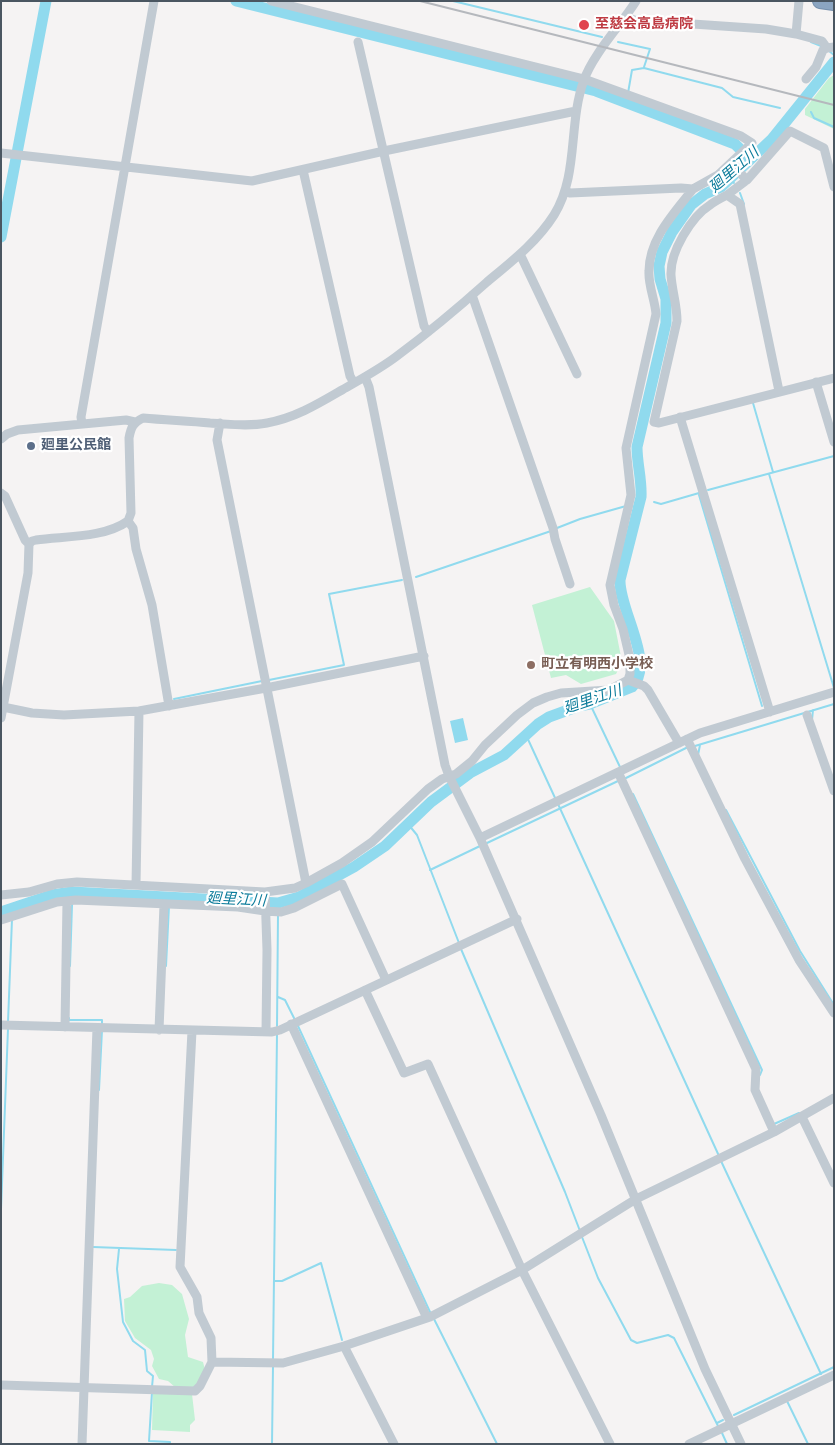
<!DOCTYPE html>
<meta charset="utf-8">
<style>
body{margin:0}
#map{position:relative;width:835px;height:1445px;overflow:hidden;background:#f5f3f3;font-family:Overpass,sans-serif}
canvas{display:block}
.frame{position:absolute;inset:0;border:2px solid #4a5661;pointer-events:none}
</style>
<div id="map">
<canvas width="835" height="1445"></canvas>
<div class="frame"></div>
</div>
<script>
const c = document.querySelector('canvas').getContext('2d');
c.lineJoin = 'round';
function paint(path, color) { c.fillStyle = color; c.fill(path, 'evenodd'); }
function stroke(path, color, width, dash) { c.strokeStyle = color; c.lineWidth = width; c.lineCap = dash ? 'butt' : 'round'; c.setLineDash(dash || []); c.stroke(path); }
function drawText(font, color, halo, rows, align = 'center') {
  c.font = font + ' Overpass,"Noto Sans JP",sans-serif'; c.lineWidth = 4.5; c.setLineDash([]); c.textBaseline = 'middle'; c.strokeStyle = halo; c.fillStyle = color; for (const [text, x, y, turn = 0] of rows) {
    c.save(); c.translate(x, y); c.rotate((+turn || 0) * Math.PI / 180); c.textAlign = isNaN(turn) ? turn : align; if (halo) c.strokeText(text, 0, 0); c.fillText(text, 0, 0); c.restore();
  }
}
paint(new Path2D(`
 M834,75V129L805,115V109L829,78Z
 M590,587L614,621L622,662L616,674L581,684L566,675L551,678L532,605Z
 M159,1283L172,1285L182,1294L189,1319L185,1335L188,1357L203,1362L205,1370L198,1383L192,1388L175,1387L168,1381L159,1379L152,1366L154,1359L151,1350L135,1338L125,1321L124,1299L130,1297L142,1286Z
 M153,1393L192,1394L195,1420L190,1425V1432L152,1430Z`), '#c3f1d5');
paint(new Path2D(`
 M463,718L468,740L455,743L450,721Z`), '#90daee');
stroke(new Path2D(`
 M453,1L602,37
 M618,42L650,49L644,67
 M811,42L821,46
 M829,51L834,55
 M628,93L632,70L644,68L722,88L733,97L780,108
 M625,103L627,97
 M811,112L814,118L834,127
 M730,180L734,183
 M740,193L744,204
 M753,403L773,472
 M769,474L834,688
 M708,490L834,456
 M699,495L762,706
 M641,497L645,499
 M654,502L661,504L699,493
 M631,506L639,508
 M557,528L580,519L626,506
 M416,577L551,531
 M269,680L344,665L329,594L402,580
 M174,699L262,681
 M590,704L620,767
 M812,720L813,710
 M526,735L556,800
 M695,746L834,704
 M698,755L700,745
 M626,778L688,747
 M633,794L762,1070L760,1075
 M558,804L719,1156
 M726,810L800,951L834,1005
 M408,824L417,835L459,943
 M487,843L618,781
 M430,870L480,846
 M72,892V896
 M278,903V909
 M12,909V914
 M461,949L565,1192L580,1231
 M70,966L72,905
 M166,966L169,906
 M278,997L285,1000L295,1020
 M69,1018V1020H102V1025
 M8,1022L12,919
 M277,1026L278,914
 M298,1026L430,1312
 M99,1090L102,1030
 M774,1124L799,1113
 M721,1161L821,1374
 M1,1209L8,1029
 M582,1237L598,1278L631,1340L637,1343L668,1335L674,1338L718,1426
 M93,1247L176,1250
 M119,1249L117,1269L123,1322L133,1341L145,1350L147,1371L153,1376L152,1387
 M275,1281H282L321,1263L342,1340
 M434,1319L497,1444
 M273,1359L277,1034
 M152,1392L149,1441L170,1442V1444
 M787,1401L808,1444
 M734,1415L834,1367
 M717,1423L723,1420
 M722,1433L727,1444
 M272,1444L273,1366`), '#90daee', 2);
stroke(new Path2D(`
 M236,1L596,91L735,144L750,159
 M1,237L46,1
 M1,912L52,895L72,892L278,903L299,897L354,867L385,846L431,802L470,773L504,755L538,724L549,717L579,706L590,704L632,687C656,663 619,610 620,580L641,497C642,480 637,464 637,447L666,323V299L660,279L659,266L662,252L672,232L691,205L705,194L721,187L772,139L834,62`), '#90daee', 11);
const highway = new Path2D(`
 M820,1L834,3`);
stroke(highway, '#7690ad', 16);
stroke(new Path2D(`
 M271,1L584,79L741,136L752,143L718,175L693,189L681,188L570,193L565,191
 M626,17L634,20L766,29L796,34L822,41L827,48L834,47
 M796,34L799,1
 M358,42L424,326L428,332
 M806,79L816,67L823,50L827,48
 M1,153L252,181L384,151L576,111
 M731,164L747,180
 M303,170L350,376L354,383
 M727,195C721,198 715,201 710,205C691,217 670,252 671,275C672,291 677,305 677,321L654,422L659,423L834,378
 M520,254L577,374
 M472,295L553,528L555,539L570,584
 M365,377L369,387L445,765L449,776L480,838L700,733L834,692
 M816,382L834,442
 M779,391L740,204L727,195L747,180L790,131L824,148L834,187
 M680,417L770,712
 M220,423L217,440L306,883
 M82,424L81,417L154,1
 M1,439L7,434L18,430L126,420L135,422
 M1,493L5,496L25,540L29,544
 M128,521L133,528L136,549L152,605L169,706
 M628,680L644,686L648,690L679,743
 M3,707L32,713L64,715L139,711L266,688L424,656
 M807,715L834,791
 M1,718L28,573L29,544L32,541L36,540C66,536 104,538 128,521L131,513L129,438C131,427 133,423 143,418C165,420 188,421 210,423C229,424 248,427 267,423C295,418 318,404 342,390C361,379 380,369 397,356C428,333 458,308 487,282C511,262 537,242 554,215C579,175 568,123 584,80C593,54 621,25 636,1
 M687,739L745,859L799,960L834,1013
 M618,772L756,1069L755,1090L774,1132
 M480,838L601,1115L705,1369L741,1444
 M136,885L139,711
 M265,892L267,950L266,1032
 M1,895L29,892L57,884L77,882L265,892L295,888L306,883L342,863L372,842L428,789L442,779L456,774L472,761L485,745L517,715L533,703L547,697L561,693L609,690L628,680L630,674V659L623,629L614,605L610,585L631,495L626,448L656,314C655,300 648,285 649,271C649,239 674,213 693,189
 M1,920L57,902L76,900L238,907L265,911L281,912L294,908L342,884L386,980
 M365,990L404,1073L428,1064L522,1270L610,1444
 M291,1024L427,1318
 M1,1025L272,1032L280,1030L517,919
 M65,1027L67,901
 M159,1030L164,905
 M802,1117L834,1183
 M344,1346L394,1444
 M212,1362L283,1363L344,1346L430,1317L522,1270L636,1199L774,1132L834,1098
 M1,1385L195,1391L200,1386L212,1362L211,1338L199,1313L197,1297L180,1267L192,1031
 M82,1444L97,1028
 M689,1444L834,1375`), '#c1cad2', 9);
stroke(highway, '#8ba5c1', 14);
stroke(new Path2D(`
 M420,1L834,105`), '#b5b8bd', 2);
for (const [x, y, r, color] of [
 [584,25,6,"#e0444e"],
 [31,446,5,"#5c6f8a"],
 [531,665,5,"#8d6e63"]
]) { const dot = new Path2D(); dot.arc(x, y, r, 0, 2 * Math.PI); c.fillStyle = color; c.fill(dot); stroke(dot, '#fff', 2); }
drawText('bold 14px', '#be3a42', '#fff', [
 ["至慈会高島病院",595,25]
], 'left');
drawText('bold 14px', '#4e5e75', '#fff', [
 ["廻里公民館",41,446]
], 'left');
drawText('bold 14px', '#785e54', '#fff', [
 ["町立有明西小学校",541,665]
], 'left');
drawText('italic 15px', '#0c7c9b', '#fff', [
 ["廻里江川",735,171,-41],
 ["廻里江川",593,701,-19],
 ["廻里江川",236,901,3]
]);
</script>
